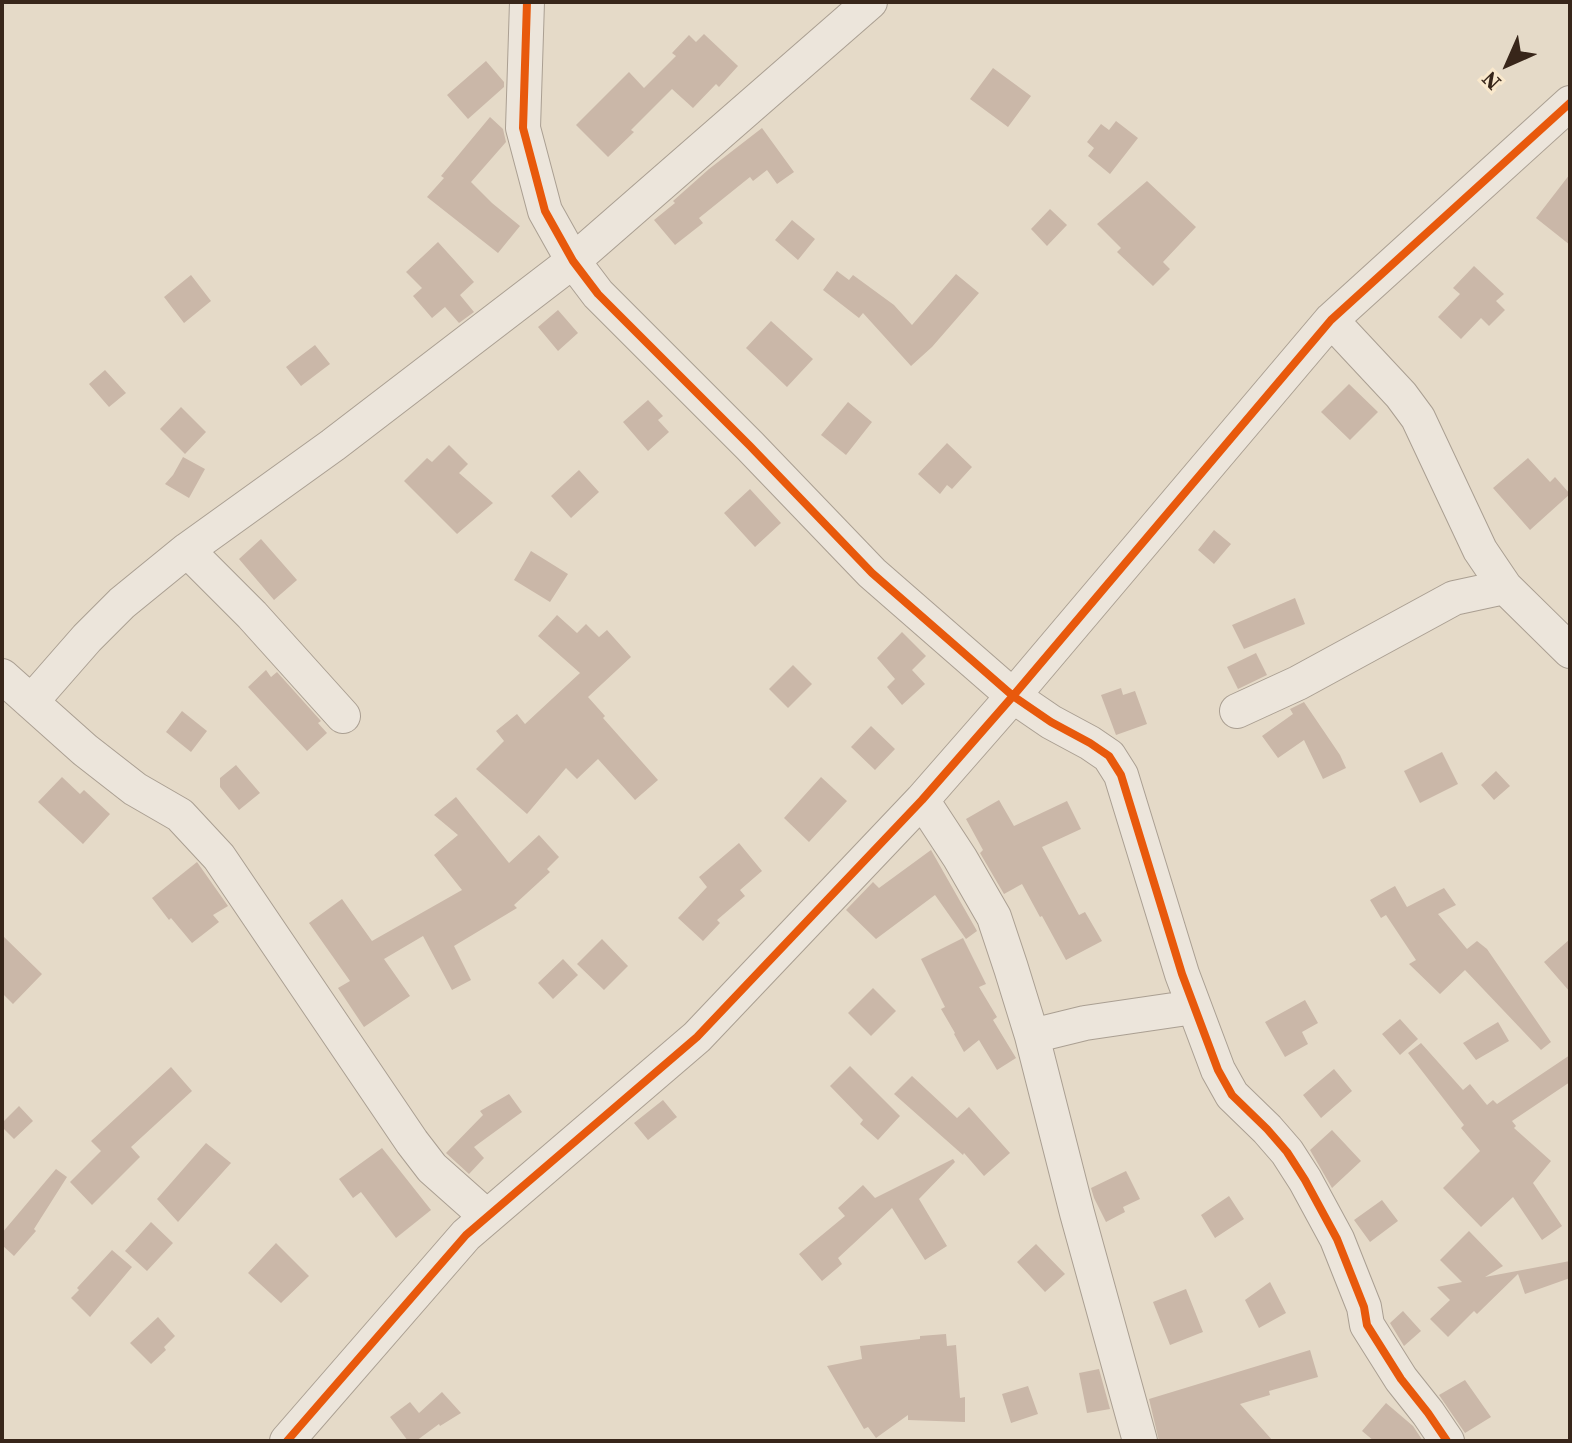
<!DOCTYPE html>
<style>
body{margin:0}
#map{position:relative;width:1572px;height:1443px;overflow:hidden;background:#e5dac8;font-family:"Source Serif 4",serif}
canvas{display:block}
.frame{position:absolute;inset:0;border:4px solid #38261a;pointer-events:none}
.north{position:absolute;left:1468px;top:24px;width:80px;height:80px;-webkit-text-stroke:6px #f9e8cc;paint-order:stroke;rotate:225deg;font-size:22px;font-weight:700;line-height:32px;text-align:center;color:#38261a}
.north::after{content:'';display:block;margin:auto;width:28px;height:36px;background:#38261a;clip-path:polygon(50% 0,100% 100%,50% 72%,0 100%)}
</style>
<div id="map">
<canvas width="1572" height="1443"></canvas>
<div class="frame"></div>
<div class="north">N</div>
</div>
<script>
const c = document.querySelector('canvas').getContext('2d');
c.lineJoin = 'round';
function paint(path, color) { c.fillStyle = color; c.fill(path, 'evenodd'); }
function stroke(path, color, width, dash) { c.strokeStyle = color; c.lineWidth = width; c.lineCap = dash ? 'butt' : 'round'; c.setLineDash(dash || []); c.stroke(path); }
paint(new Path2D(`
 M704,34L738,66L719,87L716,84L693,108L672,89L631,130L634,132L608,157L576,125L629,72L644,88L676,56L672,53L689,35L696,42Z
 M486,61L504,82V87L468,119L447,95Z
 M993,68L1031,96L1008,127L970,99Z
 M490,117L503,129L506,142L471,182L492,203L520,226L498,253L427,197L444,178L441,176Z
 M1116,121L1138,138L1110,174L1088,156L1094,148L1087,142L1101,124L1109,130Z
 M762,128L794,172L777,184L767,170L753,181L750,177L699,218L703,223L675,245L654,220L675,203L673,201L709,169Z
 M1570,174V245L1536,218Z
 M1147,181L1196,227L1163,262L1170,269L1153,286L1117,252L1121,248L1097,224Z
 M1050,209L1067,225L1047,246L1031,229Z
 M792,220L815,239L798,260L775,240Z
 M438,242L474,282L460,295L474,312L459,323L445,307L432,318L413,296L422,288L406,272Z
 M1474,266L1504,294L1496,301L1505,310L1489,326L1481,318L1461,339L1438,317L1460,294L1453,288Z
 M837,271L849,280L853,275L894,305L912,325L956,274L979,293L932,347L911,366L863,313L859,318L823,290Z
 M191,275L211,301L184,323L164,297Z
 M558,310L578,333L558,351L538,327Z
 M771,321L813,359L787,387L746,348Z
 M315,345L330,364L301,386L286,367Z
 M105,370L126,393L109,407L89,384Z
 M1349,384L1378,412L1350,440L1321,412Z
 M648,400L663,416L658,420L669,432L648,451L623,422Z
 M848,402L872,422L846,455L821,435Z
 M181,407L206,432L185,454L160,429Z
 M947,443L972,467L952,489L947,485L940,494L918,474Z
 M449,445L468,464L459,473L493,503L457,534L404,481L427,458L432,462Z
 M183,457L205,469L189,498L165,484L173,475Z
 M1528,458L1550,482L1555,477L1570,494L1530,530L1493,488Z
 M579,470L599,492L571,518L551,496Z
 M750,489L781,523L755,547L724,513Z
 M1214,530L1231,544L1214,564L1198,550Z
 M261,539L297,580L274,600L239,559Z
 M531,551L568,574L550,602L514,580Z
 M1295,598L1305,624L1244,649L1232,625Z
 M557,615L577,633L586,624L599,637L607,630L631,657L588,697L605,716L603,718L658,780L635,800L598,759L577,779L566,768L527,814L476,769L504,741L496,731L517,714L525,724L580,673L538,636Z
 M902,632L926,656L912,670L925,684L902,705L887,687L895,679L877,658Z
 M1256,653L1267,675L1238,689L1227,667Z
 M793,665L812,684L788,708L769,689Z
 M266,670L271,677L277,672L321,721L318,723L327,733L307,751L248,687Z
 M1121,688L1123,695L1135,691L1147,724L1116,735L1101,695Z
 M1304,702L1340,755L1346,768L1323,779L1304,740L1278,758L1262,736L1293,714L1290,709Z
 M182,711L207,731L191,752L166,732Z
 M871,726L895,749L875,770L851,747Z
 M1442,752L1458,784L1420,803L1404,771Z
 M236,765L260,793L239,810L220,787V778Z
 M1496,771L1510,786L1494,800L1481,785Z
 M62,777L80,794L84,790L110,814L83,844L38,802Z
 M821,777L847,801L809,842L784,818Z
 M456,797L509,863L539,835L559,857L547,869L550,872L514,905L517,908L454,946L471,980L452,990L423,936L384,959L410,996L364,1027L338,988L350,981L309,923L342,899L372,941L462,890L434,855L458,835L434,815Z
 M999,800L1014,826L1067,801L1081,829L1042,847L1079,915L1085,912L1102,941L1066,960L1042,916L1040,917L1022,884L1004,894L980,853L983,850L966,819Z
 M739,843L762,871L740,890L745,896L717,920L720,923L703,941L678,918L707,887L699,877Z
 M931,850L977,931L966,939L935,895L876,939L846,910L873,882L879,888Z
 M197,862L228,906L213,915L219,922L192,943L171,918L169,920L152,898Z
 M1395,886L1407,907L1444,888L1456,905L1438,914L1467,949L1477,941L1487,949L1551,1042L1541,1050L1465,970L1440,994L1409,964L1416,960L1386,915L1381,918L1370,900Z
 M2,935L42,974L13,1004L2,993Z
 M963,938L986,984L979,987L997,1017L993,1020L1016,1058L997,1070L979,1040L964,1052L954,1034L955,1033L941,1009L945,1007L921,959Z
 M602,939L628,966L604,990L577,964Z
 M1570,939V992L1544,962Z
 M563,959L578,975L553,999L538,983Z
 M873,988L896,1011L871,1036L848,1013Z
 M1305,1000L1318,1023L1302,1032L1308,1044L1285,1057L1265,1022Z
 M1400,1019L1418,1039L1400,1055L1382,1034Z
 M1498,1022L1509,1041L1476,1060L1463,1043Z
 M1421,1043L1463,1090L1470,1084L1487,1105L1493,1100L1497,1104L1570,1055V1082L1512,1121L1516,1126L1514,1128L1551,1161L1533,1183L1562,1226L1542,1240L1513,1197L1481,1227L1443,1188L1480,1151L1461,1128L1464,1125L1408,1053Z
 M850,1066L900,1116L878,1140L860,1124L863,1120L830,1086Z
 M171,1067L192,1091L131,1147L140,1157L92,1205L70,1182L101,1151L91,1141Z
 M1334,1069L1352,1091L1321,1118L1303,1095Z
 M912,1076L957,1118L969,1107L1010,1153L984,1176L964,1153L963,1155L894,1094Z
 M509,1094L522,1112L474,1147L484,1158L469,1174L446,1153L483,1115L480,1111Z
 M663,1100L677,1117L648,1140L634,1123Z
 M19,1106L33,1121L14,1139L2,1127V1123Z
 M1332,1130L1361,1161L1332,1188L1310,1150Z
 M206,1143L231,1163L178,1222L157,1199Z
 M382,1148L431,1210L396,1238L361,1192L353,1198L339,1179Z
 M953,1159L955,1162L919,1199L947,1246L925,1260L892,1208L838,1258L842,1264L822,1281L799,1254L845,1216L838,1208L863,1185L875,1198Z
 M56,1169L67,1177L34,1229L36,1231L14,1256L2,1245V1233Z
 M1126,1171L1140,1199L1123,1207L1125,1212L1106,1222L1094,1198L1091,1188Z
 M1229,1196L1244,1219L1215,1238L1201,1215Z
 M1382,1200L1398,1221L1370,1242L1354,1220Z
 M151,1222L173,1243L147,1271L125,1251Z
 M1469,1231L1503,1266L1485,1277L1570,1261V1278L1525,1294L1518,1274L1477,1314L1474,1311L1448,1337L1430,1319L1450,1300L1437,1287L1462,1282L1440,1260Z
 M276,1243L309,1276L281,1303L248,1273Z
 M1036,1244L1065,1274L1045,1292L1017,1262Z
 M112,1250L132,1267L90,1317L71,1298L79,1290L77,1288Z
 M1270,1282L1286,1313L1259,1328L1245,1300Z
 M1186,1289L1203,1332L1170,1345L1153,1302Z
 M1403,1311L1421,1331L1404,1346L1390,1323Z
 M158,1317L175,1336L164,1347L166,1350L151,1364L130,1343Z
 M946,1334L947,1346L956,1345L960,1398L965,1397V1422L908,1420V1415L876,1438L868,1427L864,1429L827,1366L862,1359L860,1346L920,1339V1336Z
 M1310,1350L1318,1377L1269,1391L1270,1395L1240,1404L1273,1441H1159L1149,1399Z
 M1099,1369L1110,1409L1087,1413L1079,1373Z
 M1465,1380L1491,1417L1465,1433L1439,1395Z
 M1028,1386L1038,1414L1011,1423L1002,1394Z
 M442,1392L461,1413L440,1426L439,1424L416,1441H408L390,1417L410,1402L419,1413Z
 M1386,1403L1413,1426L1423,1441H1374L1362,1431Z`), '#cab7a8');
const minor = new Path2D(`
 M527,2L523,128L545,211L573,261L598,294L750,446L872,573L1013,696L1051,722L1090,743L1109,756L1121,775L1182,974L1218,1070L1232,1095L1267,1129L1287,1152L1305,1180L1337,1239L1364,1307L1367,1325L1401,1379L1428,1413L1447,1441
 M1331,320L1401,395L1418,418L1480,550L1505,587L1570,651
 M187,550L252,615L343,716
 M2,676L85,750L135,789L180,815L219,857L412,1142L432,1168L486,1216
 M31,702L87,638L122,603L187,550L333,445L573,261L870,2
 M1237,711L1298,683L1454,598L1505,587
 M922,800L960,858L994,917L1011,968L1032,1036L1077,1213L1140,1441
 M1032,1036L1085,1023L1194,1007
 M287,1441L466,1235L697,1037L922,800L1013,696L1331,320L1570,103`);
stroke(minor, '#aa9f92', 36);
stroke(minor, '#ece5db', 34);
stroke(new Path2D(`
 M527,2L523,128L545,211L573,261L598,294L750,446L872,573L1013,696L1051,722L1090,743L1109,756L1121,775L1182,974L1218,1070L1232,1095L1267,1129L1287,1152L1305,1180L1337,1239L1364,1307L1367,1325L1401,1379L1428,1413L1447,1441
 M287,1441L466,1235L697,1037L922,800L1013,696L1331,320L1570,103`), '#e8590c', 8);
</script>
